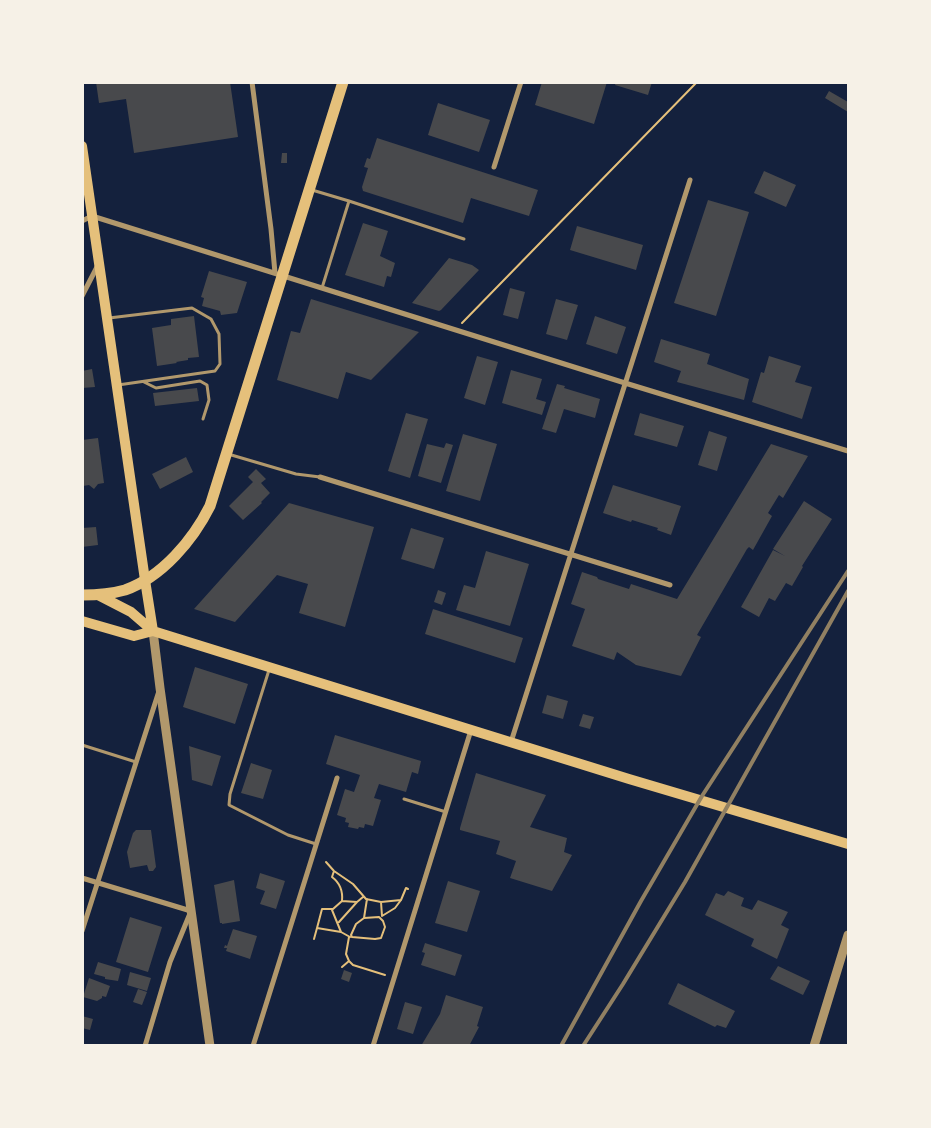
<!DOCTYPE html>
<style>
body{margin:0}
#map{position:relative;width:931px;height:1128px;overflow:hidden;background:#14213d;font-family:"Playfair Display",serif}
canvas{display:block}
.frame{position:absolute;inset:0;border:84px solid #f6f1e7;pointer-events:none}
</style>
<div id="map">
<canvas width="931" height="1128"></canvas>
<div class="frame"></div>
</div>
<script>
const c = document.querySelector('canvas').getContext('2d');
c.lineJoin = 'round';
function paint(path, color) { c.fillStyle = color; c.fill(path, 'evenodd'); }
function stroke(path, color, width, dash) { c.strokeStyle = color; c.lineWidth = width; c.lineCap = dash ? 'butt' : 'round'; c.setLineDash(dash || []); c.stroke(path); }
paint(new Path2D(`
 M96,82H230L238,137L134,153L126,99L99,103Z
 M542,82H607L594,124L535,105Z
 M616,82H652L648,95L615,85Z
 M829,91L848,102V112L825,98Z
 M438,103L490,120L479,152L428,135Z
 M377,138L538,190L529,216L471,198L463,223L363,191L362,187L368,168L364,167L367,158L370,159Z
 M282,153H287V163H281Z
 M764,171L796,185L786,207L754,193Z
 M708,200L749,212L716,316L674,303Z
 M363,223L388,231L380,256L395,263L391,277L387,276L384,287L345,275Z
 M577,226L643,245L636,270L570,250Z
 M449,258L472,265L479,270L441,310L439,311L412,303Z
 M209,271L247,282L237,313L221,315L220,311L202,306L204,298L201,297Z
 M510,288L525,292L518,319L503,315Z
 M311,299L419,332L371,380L346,372L338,399L277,380L291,331L300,333Z
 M556,299L578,305L567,340L546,334Z
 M194,316L199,357L188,358V360L176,362L177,363L157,366L152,328L171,325V319Z
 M595,316L626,327L617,354L586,344Z
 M661,339L710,354L707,364L749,379L744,400L677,382L681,371L654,362Z
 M477,356L498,362L485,405L464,398Z
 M769,356L801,366L795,382L812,387L802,419L752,402L761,372L764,373Z
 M92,369L95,387L82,388V371Z
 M511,370L542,379L536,399L546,402L542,415L502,403Z
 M557,384L565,386L564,388L600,399L595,418L564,409L556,433L542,429Z
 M197,388L199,401L155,406L153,393Z
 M406,413L428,419L410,478L388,471Z
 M640,413L684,426L677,447L634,435Z
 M709,431L727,437L717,471L698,465Z
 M463,434L497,444L480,501L446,491Z
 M98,438L104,483L98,484L94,489L89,485L83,486L82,440Z
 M446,443L453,445L441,483L418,476L427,444L444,448Z
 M771,444L808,456L783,498L779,495L768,513L772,516L753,550L749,547L747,549L697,635L701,637L681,676L636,665L617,652L614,660L572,646L585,609L571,604L582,572L597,577L598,579L629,589L631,584L677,599Z
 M186,457L193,472L160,489L152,474Z
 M256,469L266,479L261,483L270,493L261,502L262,503L243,520L229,506L253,482L248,477Z
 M613,485L681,506L671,535L657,530L658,528L632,520L631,522L603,513Z
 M804,501L832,519L802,566L803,567L792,586L786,583L775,601L769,598L759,617L741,607L773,550L785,556L773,549Z
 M289,503L374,527L345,627L299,613L308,584L277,575L235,622L194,609Z
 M96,527L98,545L82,547V528Z
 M411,528L444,538L434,569L401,559Z
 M486,551L529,564L510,626L456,610L464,585L475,588Z
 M438,590L446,593L442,605L434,602Z
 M433,609L523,638L515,663L425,634Z
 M195,667L248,684L235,724L183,707Z
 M547,695L568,701L563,719L542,713Z
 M583,714L594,717L590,729L579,726Z
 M335,735L421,761L418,774L412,772L406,792L379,784L374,798L381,800L373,826L365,824L364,828L359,827L358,829L348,827L349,823L345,822L346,818L337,815L345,789L354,792L360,775L326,764Z
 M189,746L221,756L212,786L192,780Z
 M251,763L272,770L263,799L241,793Z
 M476,773L546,795L530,827L567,838L564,852L572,855L552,891L510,878L516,861L496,854L500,841L460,830V828Z
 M136,830H151L156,867L153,871H149L147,865L130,868L127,852L133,833Z
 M260,873L285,881L276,909L260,904L265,891L256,888Z
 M234,880L240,921L222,924V923H220L214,885Z
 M448,881L480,891L467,932L435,923Z
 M728,891L744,898L741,906L752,910L758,900L788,912L781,925L789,929L777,959L751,946L754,939L705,915L716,893L724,896Z
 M130,917L162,927L148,972L116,962Z
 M233,929L257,936L250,959L226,951L227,948H224L225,945L227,946Z
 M425,943L462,955L455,976L421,965L425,953L422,952Z
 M98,962L121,969L118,981L105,979V977L94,974Z
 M778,966L810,981L803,995L770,979Z
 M344,970L352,973L349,982L341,979Z
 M130,972L151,978L147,991L127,985Z
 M89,978L110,986L106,997L102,996V998L97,1001L83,997Z
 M678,983L735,1011L726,1028L717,1025L715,1027L668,1004Z
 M138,989L147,992L142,1005L133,1002Z
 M446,995L483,1007L477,1026L479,1027L469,1046H421L440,1014Z
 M405,1002L422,1007L413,1034L397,1029Z
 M82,1016L93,1019L90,1030L82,1028Z`), '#48494c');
stroke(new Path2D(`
 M462,323L697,82
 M326,862L334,871L353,884L366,899L381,902L401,900L406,888L408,889
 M334,871L332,877C340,883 343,891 342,901L357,902L363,897
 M367,899L364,918L379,917
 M381,902L382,916L395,908L401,900
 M332,910L341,932L317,928L322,909H333L342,901
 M364,918L356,924L351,935L352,937L375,939L381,938L385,927L383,921L379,917
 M339,922L357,902
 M341,932L350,937
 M314,939L317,928
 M349,961L353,965L385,975
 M342,967L349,961L346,954L349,937`), '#e5c07b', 2);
stroke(new Path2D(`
 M312,190L349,201L322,288
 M349,201L464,239
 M109,318L192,308L211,319L219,334L220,364L215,371L118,385
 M144,382L156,388L200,381L207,385L209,400L203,419
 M228,454L296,474L320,477
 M269,670L230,794L229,805L288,835L316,844
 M82,745L136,762
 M404,799L446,812`), '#b1986c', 3);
stroke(new Path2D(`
 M252,82L271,229L275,273
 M494,167L521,82
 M82,221L92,216L625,383L848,451
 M82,296L98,265
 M320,477L670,585
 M511,742L690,180
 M82,878L191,911L170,962L145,1046
 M82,931L159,691
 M253,1046L337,778
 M373,1046L471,730`), '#b1986c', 5);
stroke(new Path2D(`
 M153,631L160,688L210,1046
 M814,1046L848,935`), '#b1986c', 9);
stroke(new Path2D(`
 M82,146L145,580`), '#e5c07b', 10);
stroke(new Path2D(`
 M145,580L153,631
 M98,595L131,612L153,631L629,779L848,844
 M82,621L134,636L153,631`), '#e5c07b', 10);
stroke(new Path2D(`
 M82,595C97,595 111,594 125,590C162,577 193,540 210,506L343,82`), '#e5c07b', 11);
stroke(new Path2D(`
 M561,1046L641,901L702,796L848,571
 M583,1046L623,984L685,882L848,591`), '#918062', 4);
</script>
